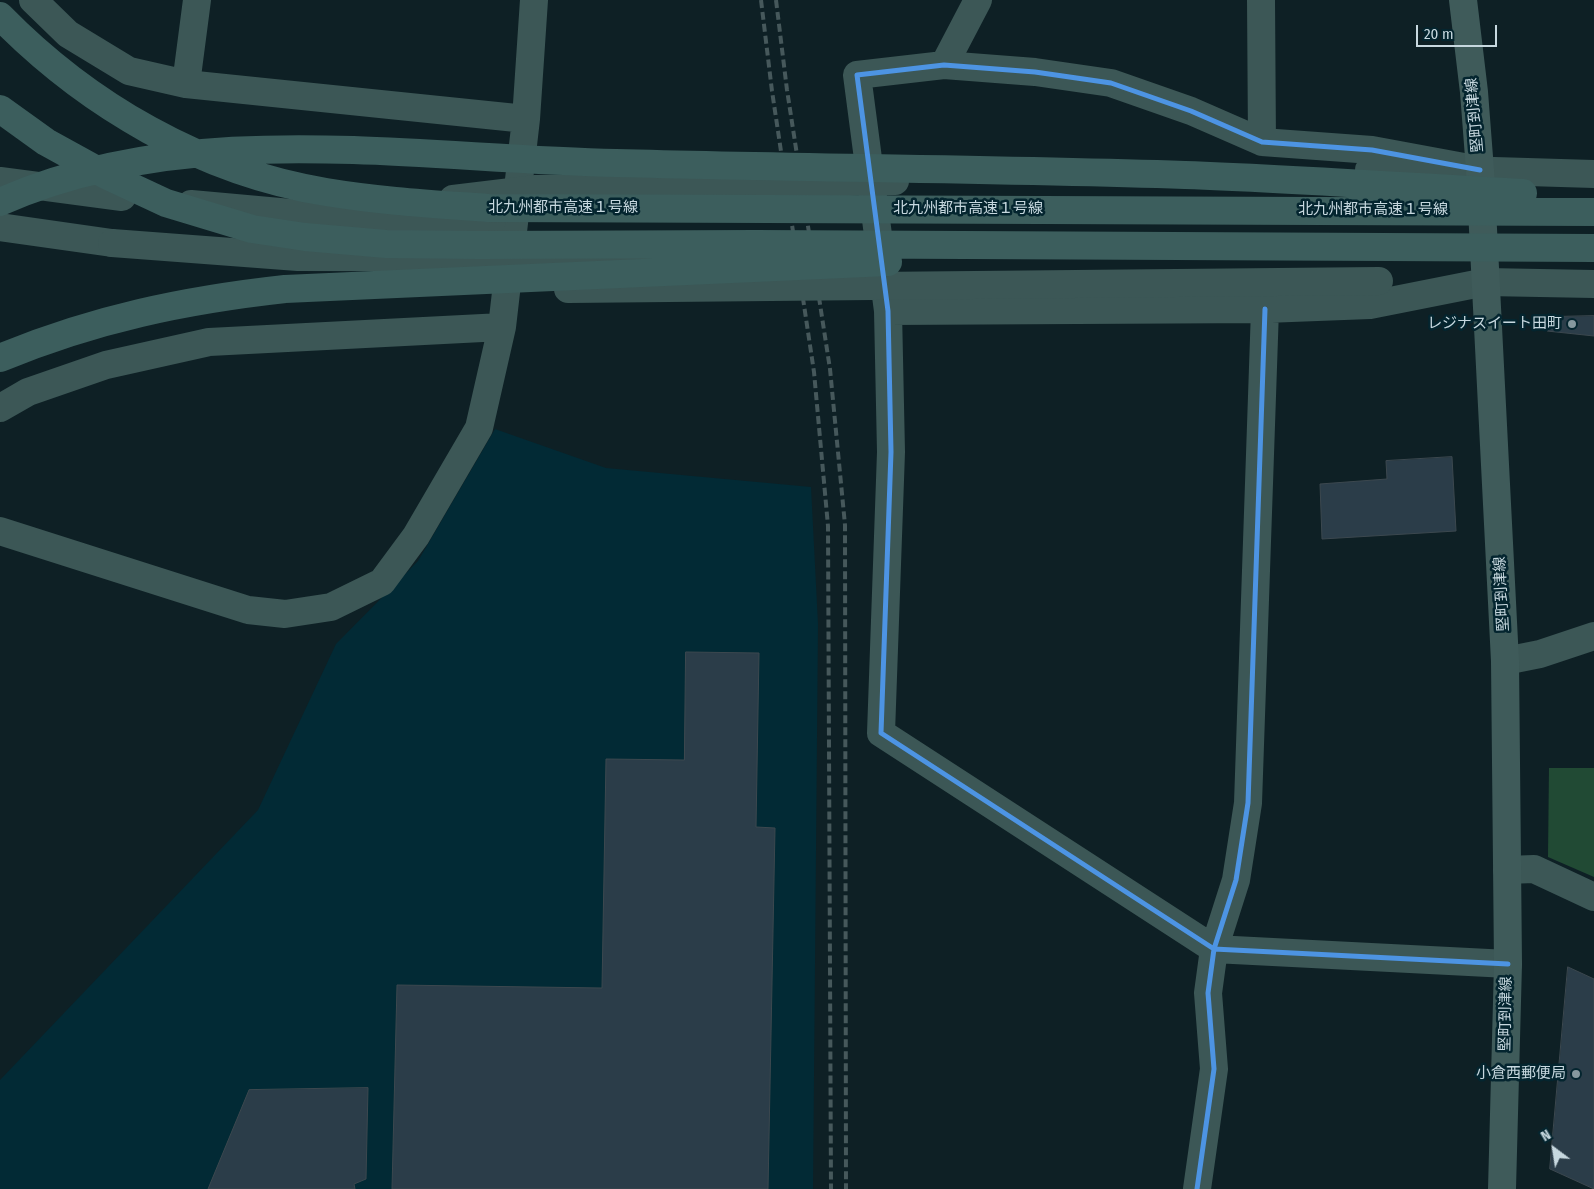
<!DOCTYPE html>
<meta charset="utf-8">
<style>
body{margin:0}
#map{position:relative;width:1594px;height:1189px;overflow:hidden;background:#0e2025;font-family:"Fira Sans Condensed",sans-serif}
canvas{display:block}
.north{position:absolute;left:1529px;top:1124px;width:50px;height:50px;-webkit-text-stroke:4px #04252f;paint-order:stroke;rotate:329deg;font-size:14px;font-weight:700;line-height:20px;text-align:center;color:#c7d8df}
.north::after{content:'';display:block;margin:auto;width:18px;height:22px;background:#c7d8df;clip-path:polygon(50% 0,100% 100%,50% 72%,0 100%)}
.scale{position:absolute;left:1416px;top:25px;width:81px;height:22px;box-sizing:border-box;border:2px solid #c7d8df;border-top:0;padding-left:6px;font-size:15px;line-height:18px;white-space:nowrap;color:#c7d8df;-webkit-text-stroke:4px #04252f;paint-order:stroke}
</style>
<div id="map">
<canvas width="1594" height="1189"></canvas>
<div class="north">N</div>
<div class="scale">20 m</div>
</div>
<script>
const c = document.querySelector('canvas').getContext('2d');
c.lineJoin = 'round';
function paint(path, color) { c.fillStyle = color; c.fill(path, 'evenodd'); }
function stroke(path, color, width, dash) { c.strokeStyle = color; c.lineWidth = width; c.lineCap = dash ? 'butt' : 'round'; c.setLineDash(dash || []); c.stroke(path); }
function drawText(font, color, halo, rows, align = 'center') {
  c.font = font + ' "Fira Sans Condensed","Noto Sans JP",sans-serif'; c.lineWidth = 5; c.setLineDash([]); c.textBaseline = 'middle'; c.strokeStyle = halo; c.fillStyle = color; for (const [text, x, y, turn = 0] of rows) {
    c.save(); c.translate(x, y); c.rotate((+turn || 0) * Math.PI / 180); c.textAlign = isNaN(turn) ? turn : align; if (halo) c.strokeText(text, 0, 0); c.fillText(text, 0, 0); c.restore();
  }
}
paint(new Path2D(`
 M495,429L606,468L811,487L818,624L813,1189H0V1080L258,810L336,644L418,561Z`), '#022a35');
paint(new Path2D(`
 M1549,768H1594V877L1548,857Z`), '#214a34');
const building = new Path2D(`
 M1594,316V336L1547,331L1552,317Z
 M1452,457L1456,531L1322,539L1320,484L1387,479L1386,461Z
 M686,652L759,653L756,827L775,828L768,1189H392L397,985L602,988L606,759L684,760Z
 M1568,967L1594,979V1189L1550,1169Z
 M368,1088L366,1179L354,1184L355,1189H208L249,1090Z`);
paint(building, '#2b3d49');
stroke(building, '#3c484f', 1);
stroke(new Path2D(`
 M33,0L68,34L129,71L186,84L526,119
 M1261,0L1262,142
 M944,65L978,0
 M186,84L197,0
 M1369,170H1413
 M1461,170L1594,174
 M1480,170L1372,150L1262,142L1191,111L1111,83L1035,72L944,65L857,75L888,311L891,452L881,733L1214,949L1508,964
 M888,311L1265,309L1370,305L1486,282L1594,284
 M0,408L28,392L106,365L209,342L502,327L526,119L534,0
 M0,531L248,610L285,614L331,607L382,582L416,536L479,428L502,327
 M1507,870L1534,869L1594,897
 M1197,1189L1214,1069L1208,993L1214,949L1236,880L1248,803L1265,309`), '#3c5756', 28);
stroke(new Path2D(`
 M0,181L122,197
 M0,227L112,243
 M1505,661L1540,654L1594,636`), '#3c5756', 28);
stroke(new Path2D(`
 M1463,0L1474,92L1480,170L1505,661L1508,964L1502,1189`), '#3f5b5a', 28);
stroke(new Path2D(`
 M761,0L772,91L814,372L828,526L831,1189
 M776,0L787,90L830,369L845,525L846,1189`), '#46585b', 4, [8, 4]);
stroke(new Path2D(`
 M453,199L536,189L895,181
 M568,289L1379,281`), '#3c5756', 28);
stroke(new Path2D(`
 M191,204L313,215L492,220
 M112,243L298,257L698,258`), '#3c5756', 28);
stroke(new Path2D(`
 M0,16C87,105 202,172 326,192C380,201 434,204 488,208L1594,212
 M0,109L46,142L106,175L166,203L252,229L305,237L386,244L479,245L756,244L1594,248
 M0,202C193,117 412,159 616,163C805,168 995,169 1185,175C1297,179 1410,187 1523,193
 M0,358C94,319 185,300 285,289L888,262`), '#3c5e5d', 28);
stroke(new Path2D(`
 M1480,170L1372,150L1262,142L1191,111L1111,83L1035,72L944,65L857,75L888,311L891,452L881,733L1214,949L1508,964
 M1197,1189L1214,1069L1208,993L1214,949L1236,880L1248,803L1265,309`), '#4d94e3', 5);
for (const [x, y, r, color] of [
 [1572,324,5,"#86989e"],
 [1576,1074,5,"#86989e"]
]) { const dot = new Path2D(); dot.arc(x, y, r, 0, 2 * Math.PI); c.fillStyle = color; c.fill(dot); stroke(dot, '#04252f', 2); }
drawText('15px', '#c7d8df', '#04252f', [
 ["堅町到津線",1475,115,-95],
 ["北九州都市高速１号線",563,208],
 ["北九州都市高速１号線",968,209],
 ["北九州都市高速１号線",1373,210],
 ["堅町到津線",1502,594,-93],
 ["堅町到津線",1506,1014,-89]
]);
drawText('15px', '#c7d8df', '#04252f', [
 ["レジナスイート田町",1562,324],
 ["小倉西郵便局",1566,1074]
], 'right');
</script>
